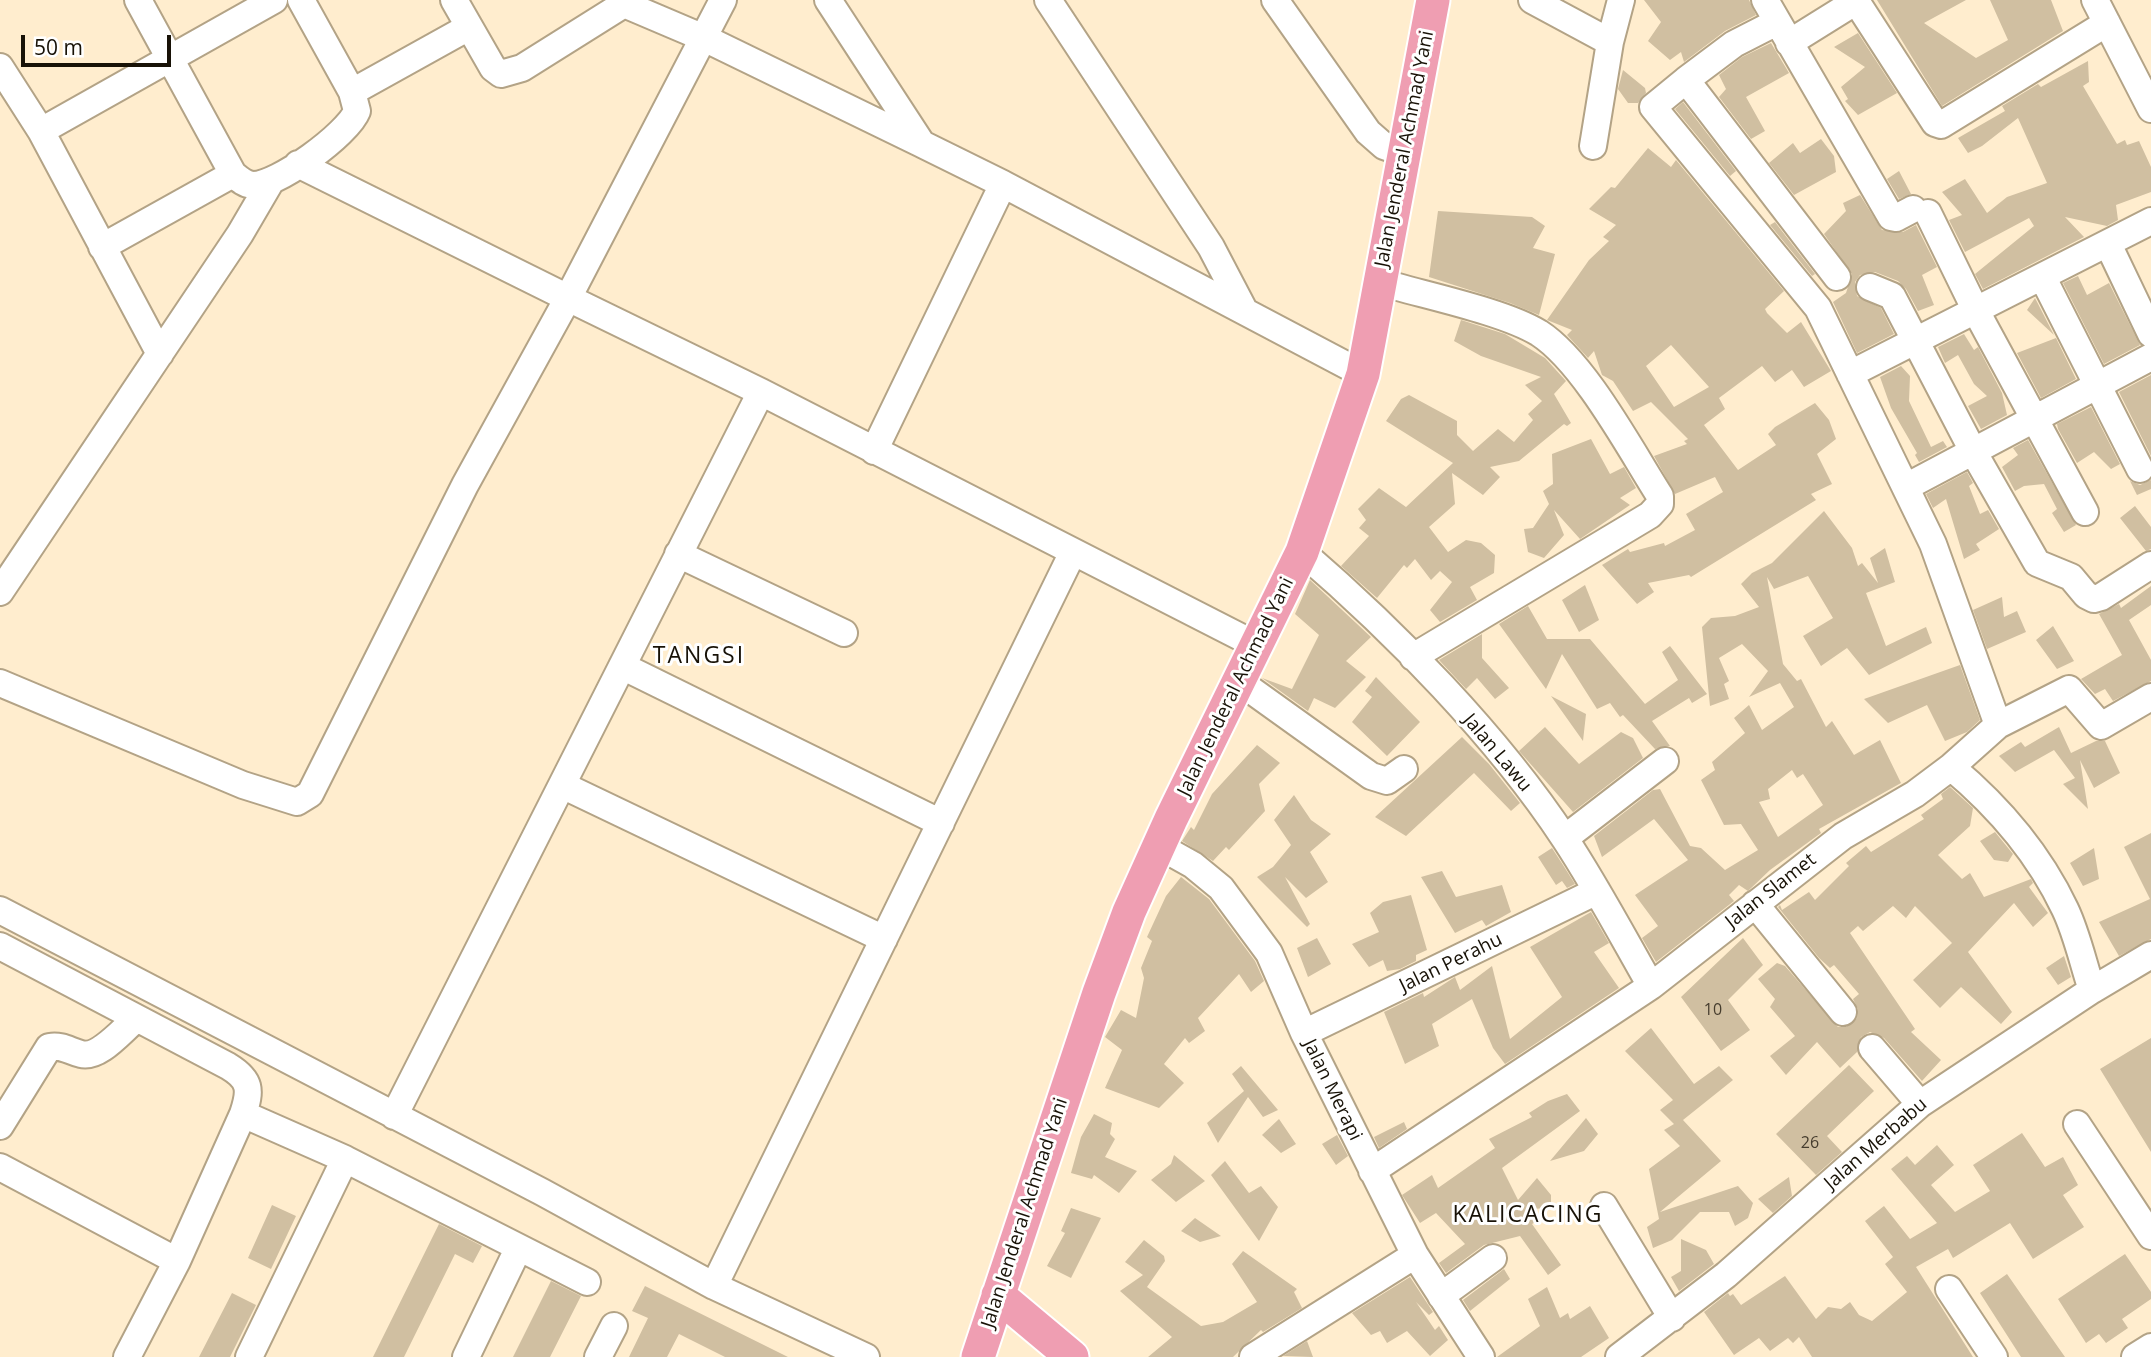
<!DOCTYPE html>
<style>
body{margin:0}
#map{position:relative;width:2151px;height:1357px;overflow:hidden;background:#ffedce;font-family:"Open Sans",sans-serif}
canvas{display:block}
.scale{position:absolute;left:21px;top:35px;width:150px;height:32px;box-sizing:border-box;border:4px solid #181207;border-top:0;padding-left:9px;font-size:21px;line-height:24px;white-space:nowrap;color:#181207;-webkit-text-stroke:5px #fff;paint-order:stroke}
</style>
<div id="map">
<canvas width="2151" height="1357"></canvas>
<div class="scale">50 m</div>
</div>
<script>
const c = document.querySelector('canvas').getContext('2d');
c.lineJoin = 'round';
function paint(path, color) { c.fillStyle = color; c.fill(path, 'evenodd'); }
function stroke(path, color, width, dash) { c.strokeStyle = color; c.lineWidth = width; c.lineCap = dash ? 'butt' : 'round'; c.setLineDash(dash || []); c.stroke(path); }
function drawText(font, color, halo, rows, align = 'center') {
  c.font = font + ' "Open Sans",sans-serif'; c.lineWidth = 6; c.setLineDash([]); c.textBaseline = 'middle'; c.strokeStyle = halo; c.fillStyle = color; for (const [text, x, y, turn = 0] of rows) {
    c.save(); c.translate(x, y); c.rotate((+turn || 0) * Math.PI / 180); c.textAlign = isNaN(turn) ? turn : align; if (halo) c.strokeText(text, 0, 0); c.fillText(text, 0, 0); c.restore();
  }
}
paint(new Path2D(`
 M1644,0H1749L1756,15L1725,31L1684,62L1681,52L1670,60L1648,41L1661,22Z
 M1877,0H1966L1924,23L1976,58L2008,40L1990,0H2051L2063,31L1942,106Z
 M1858,33L1897,93L1858,115L1845,101L1848,99L1841,87L1865,67L1834,47Z
 M1771,43L1789,73L1746,97L1765,131L1751,139L1719,97L1726,89L1719,75L1742,57Z
 M2088,61L2089,82L2083,86L2117,144L2125,140L2127,145L2139,141L2151,167V192L2116,205L2118,220L2107,226L2065,217L2084,237L1983,289L1975,274L2034,226L2029,218L1965,252L1949,220L1962,215L1942,192L1965,179L1987,213L2007,197L2047,183L2018,118L1982,146L1968,153L1958,138L2005,111L2002,106L2038,84L2041,87Z
 M1623,70L1645,88L1646,93L1638,103H1628L1618,89Z
 M1683,102L1736,171L1730,176L1675,109Z
 M1821,139L1834,156L1836,172L1794,195L1769,163L1793,143L1800,153Z
 M1648,148L1671,167L1676,160L1784,291L1765,309L1767,313L1787,333L1801,322L1831,371L1804,387L1792,370L1775,382L1762,366L1719,398L1725,409L1704,425L1738,470L1776,445L1768,434L1775,427L1815,403L1829,420L1836,439L1817,454L1832,484L1811,494L1816,500L1691,577L1689,575L1648,583L1654,592L1637,604L1602,565L1628,549L1630,552L1664,543L1665,546L1695,530L1686,514L1723,492L1715,477L1675,494L1654,456L1687,444L1684,441L1688,439L1651,402L1633,411L1613,381L1602,375L1594,351L1588,358L1567,335L1572,330L1547,320L1589,260L1609,241L1603,237L1616,225L1589,209L1611,187L1615,188ZM1671,345L1709,387L1674,407L1646,366Z
 M1899,171L1911,194L1899,199L1887,179Z
 M1860,195L1882,230L1903,232L1916,225L1937,267L1922,275L1934,305L1918,311L1906,289L1898,281L1875,272L1860,275L1855,282L1857,296L1881,308L1894,334L1857,353L1833,302L1846,293L1852,274L1824,234L1846,211L1843,203Z
 M1438,211L1532,217L1545,226L1533,248L1555,254L1539,315L1510,303L1429,277Z
 M1775,222L1815,274L1812,276L1770,225Z
 M2078,276L2087,295L2109,283L2140,345L2104,364L2063,283Z
 M2035,298L2054,335L2027,310Z
 M1461,320L1505,334L1545,358L1566,381L1554,394L1571,423L1567,426L1564,424L1519,461L1490,467L1500,477L1483,495L1452,473L1455,504L1429,527L1448,552L1466,540L1481,543L1495,555L1494,573L1470,587L1477,600L1440,622L1430,610L1452,582L1440,571L1431,580L1415,559L1407,568L1404,565L1377,598L1341,566L1369,536L1359,528L1366,520L1358,509L1379,488L1406,507L1453,463L1386,421L1401,399L1409,395L1457,421V435L1473,451L1498,429L1514,442L1533,420L1528,414L1542,401L1525,385L1541,377L1481,356L1454,341Z
 M1964,334L1974,350L1978,347L2002,393L2007,415L1981,429L1968,406L1987,396L1974,384L1958,355L1945,363L1938,347Z
 M2056,338L2076,379L2041,398L2017,353Z
 M1901,366L1910,376L1909,401L1931,447L1943,441L1947,447L1919,462L1915,455L1917,453L1891,408L1880,377Z
 M2151,375V456L2119,392Z
 M2091,407L2120,464L2111,469L2094,452L2077,463L2058,429L2057,424Z
 M1591,439L1610,474L1624,467L1636,488L1620,498L1630,505L1580,539L1554,510L1564,535L1544,558L1528,552L1524,529L1533,528L1549,504L1543,491L1553,484L1552,454Z
 M2028,440L2076,525L2064,532L2052,513L2057,509L2044,484L2024,486L2015,491L2002,467L2018,455L2013,448Z
 M1967,472L1973,483L1969,486L1980,514L1988,510L1999,529L1976,544L1980,550L1964,559L1946,499L1933,508L1926,494Z
 M2151,480V489L2137,495L2130,481L2140,485Z
 M2135,506L2151,527V549L2146,551L2120,518Z
 M1824,511L1852,548L1858,566L1862,563L1878,583L1870,558L1885,548L1895,582L1866,593L1886,646L1926,627L1932,643L1869,675L1847,648L1821,666L1803,636L1833,618L1808,576L1774,589L1767,577L1783,664L1797,681L1801,679L1826,727L1832,721L1854,755L1880,740L1901,783L1819,829L1821,833L1770,870L1748,891L1739,885L1729,895L1734,901L1656,962L1642,938L1658,926L1635,895L1688,860L1654,819L1602,857L1594,836L1653,790L1660,789L1690,846L1701,848L1725,870L1758,850L1741,824L1724,825L1701,780L1715,770L1712,762L1745,733L1734,718L1749,705L1762,730L1794,707L1780,683L1749,697L1768,671L1742,644L1719,658L1729,681L1724,684L1729,699L1710,706L1702,627L1711,618L1735,616L1759,607L1741,584L1752,573L1772,563ZM1792,770L1797,778L1803,774L1823,805L1778,837L1759,802L1770,799L1768,789Z
 M1310,580L1371,637L1346,661L1366,677L1335,708L1314,698L1308,711L1262,678L1292,689L1319,635L1295,614Z
 M1585,585L1599,620L1579,632L1562,600Z
 M2151,586V605L2129,620L2151,660V681L2113,701L2105,689L2095,694L2081,679L2122,655L2099,614L2119,604L2121,608Z
 M2002,597L2004,617L2017,611L2026,632L1987,649L1973,610Z
 M1528,606L1547,639H1590L1645,704L1678,680L1662,652L1670,646L1707,694L1692,703L1689,698L1652,721L1670,746L1655,749L1623,715L1620,717L1610,703L1597,709L1562,654L1546,689L1499,624Z
 M2053,626L2074,661L2057,669L2036,640Z
 M1482,634V658L1509,688L1495,699L1477,678L1466,689L1439,660Z
 M1960,665L1980,720L1967,732L1945,741L1927,705L1888,723L1864,699Z
 M1376,677L1420,722L1387,756L1352,722L1372,697L1365,691Z
 M1551,696L1586,714L1583,741Z
 M1545,727L1579,764L1621,732L1633,738L1643,758L1573,812L1519,751Z
 M2059,727L2071,753L2096,741H2105L2120,773L2094,788L2080,760L2088,809L2063,784L2075,778L2054,750L2015,772L1999,756L2021,742L2025,747Z
 M1462,737L1489,764L1520,803L1511,811L1474,773L1406,836L1375,817Z
 M1257,745L1280,763L1259,784L1265,811L1229,850L1226,847L1213,861L1182,841L1191,827L1194,830L1212,794Z
 M1950,787L1973,808L1970,826L1938,855L1962,879L1970,873L1984,897L2031,879L2033,883L2029,887L2048,913L2033,927L2014,903L1968,952L2012,1012L2001,1024L1961,987L1940,1008L1913,980L1952,943L1915,906L1906,918L1893,906L1863,931L1858,926L1850,933L1915,1029L1911,1032L1941,1060L1922,1081L1884,1038L1870,1032L1861,1037L1857,1052L1840,1068L1817,1042L1786,1075L1770,1056L1795,1036L1770,1007L1775,999L1758,979L1777,963L1785,966L1838,1027H1846L1857,1018L1858,1009L1853,999L1859,994L1834,965L1830,968L1819,958L1778,907L1780,905L1782,910L1809,892L1815,900L1849,866L1846,863L1866,846L1871,852L1924,819L1921,815L1943,799L1941,794Z
 M1294,795L1311,820L1331,834L1310,852L1328,882L1306,898L1285,877L1310,924L1307,927L1257,877L1273,867L1291,845L1274,820Z
 M1995,832L2013,854L2008,862L1994,860L1980,841Z
 M2151,833V939L2119,956L2099,922L2150,899L2124,847Z
 M1552,848L1563,865L1575,884L1567,888L1562,881L1556,885L1538,857Z
 M2094,848L2099,879L2083,886L2070,863Z
 M1442,871L1456,897L1502,885L1511,912L1486,926L1482,920L1455,933L1421,877Z
 M1181,877L1209,899L1255,961L1264,981L1251,992L1239,974L1198,1018L1205,1031L1189,1043L1185,1038L1164,1064L1184,1083L1159,1108L1105,1088L1122,1050L1105,1037L1121,1010L1136,1018L1144,978L1141,968L1152,941L1147,937L1166,896Z
 M1411,895L1427,950L1416,955V961L1400,969L1387,971L1383,960L1369,967L1352,944L1379,932L1370,913L1383,902Z
 M1591,912L1609,943L1594,952L1619,988L1505,1064L1493,1048L1472,999L1432,1024L1439,1046L1405,1064L1384,1012L1423,993L1424,997L1455,977L1460,990L1492,966L1510,1039L1562,997L1530,947Z
 M1317,938L1331,964L1308,977L1297,948Z
 M1743,938L1763,965L1728,1000L1750,1030L1721,1051L1681,997Z
 M2064,956L2071,977L2058,985L2046,968Z
 M1651,1028L1694,1084L1719,1066L1733,1080L1683,1120L1721,1161L1660,1212L1738,1186L1753,1203L1748,1218L1735,1226L1729,1212H1700L1672,1240L1653,1248L1647,1227L1659,1219L1649,1169L1680,1146L1664,1130L1674,1124L1660,1110L1673,1100L1625,1051Z
 M2151,1038V1152L2100,1069Z
 M1849,1065L1874,1091L1827,1136L1842,1152L1816,1175L1776,1134Z
 M1241,1066L1278,1110L1263,1117L1248,1097L1218,1143L1207,1123L1244,1091L1232,1074Z
 M1567,1094L1580,1111L1502,1168L1518,1200L1537,1178L1551,1195V1208L1530,1209L1537,1221L1532,1224L1561,1265L1548,1275L1520,1236L1484,1245L1446,1273L1439,1263L1465,1244L1436,1213L1420,1223L1402,1195L1432,1175L1438,1188L1495,1148L1489,1139L1532,1117L1529,1113L1548,1101Z
 M1094,1114L1112,1123L1110,1134L1115,1139L1105,1157L1137,1171L1119,1193L1094,1175L1092,1179L1071,1173L1081,1137Z
 M1586,1118L1598,1134L1584,1151L1550,1161Z
 M1279,1119L1296,1144L1281,1153L1262,1135Z
 M1404,1122L1407,1129L1379,1148L1374,1137Z
 M2022,1133L2045,1167L2063,1157L2078,1185L2063,1195L2084,1227L2033,1259L2010,1223L1953,1258L1948,1249L1916,1267L1973,1357H1812L1799,1337L1793,1343L1788,1338L1770,1351L1759,1338L1734,1355L1704,1312L1728,1293L1730,1296L1733,1294L1741,1305L1785,1276L1816,1319L1828,1307L1841,1309L1850,1302L1859,1315L1872,1321L1907,1292L1885,1264L1893,1257L1865,1221L1884,1206L1910,1239L1937,1223L1891,1169L1907,1156L1915,1165L1937,1145L1954,1165L1931,1185L1955,1212L1990,1191L1973,1165Z
 M1337,1135L1348,1156L1336,1165L1322,1144Z
 M1174,1155L1205,1181L1176,1202L1151,1180L1171,1164Z
 M1225,1161L1249,1193L1261,1186L1278,1207L1259,1241L1211,1175Z
 M1789,1177L1792,1196L1773,1213L1758,1199Z
 M272,1205L296,1216L271,1269L248,1258Z
 M1071,1208L1101,1218L1071,1278L1047,1266L1065,1233L1061,1231Z
 M1195,1218L1221,1236L1200,1242L1181,1231Z
 M439,1224L482,1246L473,1263L455,1254L404,1357H373Z
 M1681,1239L1706,1250L1714,1264L1679,1291L1671,1277L1681,1271Z
 M1144,1240L1164,1256L1165,1261L1147,1287L1201,1326L1223,1322L1257,1302L1232,1264L1243,1251L1297,1289L1294,1292L1302,1308L1263,1332L1261,1330L1233,1357H1148L1172,1337L1120,1291L1143,1275L1125,1262Z
 M2125,1254L2151,1292V1299L2122,1319L2128,1328L2106,1343L2099,1334L2086,1343L2058,1299Z
 M1504,1269L1510,1279L1470,1311L1463,1300Z
 M2007,1274L2039,1320L2065,1357H2021L1980,1293Z
 M1410,1277L1433,1312L1429,1315L1416,1302L1435,1330L1439,1326L1448,1340L1430,1356L1407,1331L1387,1343L1380,1331L1371,1335L1352,1313Z
 M551,1281L581,1296L550,1357H513Z
 M645,1286L788,1357H725L679,1334L667,1357H629L648,1318L632,1311Z
 M1547,1287L1560,1318L1568,1313L1570,1319L1590,1306L1609,1338L1581,1357H1497L1540,1326L1528,1299Z
 M232,1293L256,1305L230,1357H199Z
 M1307,1341L1313,1357L1283,1356Z`), '#d0bfa1');
const minor = new Path2D(`
 M138,0L233,174C239,179 244,184 252,185C277,186 348,134 357,111L352,92L301,0
 M454,0L493,68L501,74L522,68L624,4
 M621,0L624,4L704,38L922,144
 M723,0L568,298L761,392L1258,646
 M828,0L922,144L1003,184L1363,374
 M1048,0L1211,247L1244,310
 M1275,0L1368,132L1384,146L1404,153
 M1532,0L1610,42L1593,146
 M1765,0L1891,217L1896,218L1913,209
 M2095,0L2151,109
 M1856,1L1935,123L1941,125L2107,23
 M1777,22L1734,44L1686,80L1837,277
 M1610,42L1621,0
 M1789,43L1858,0
 M0,67L41,131L160,354
 M1686,80L1653,107L1818,308L1933,544L1998,725L1951,767
 M352,92L469,27
 M41,131L274,0
 M1928,213L1976,311L2085,512
 M2108,244L2151,334
 M102,247L233,174
 M2043,278L2140,469
 M1380,282C1423,295 1503,311 1539,333C1584,362 1630,449 1660,496V504L1650,515L1413,657
 M1870,287L1892,296L1974,453L2037,563L2071,577L2086,595L2094,599L2101,597L2151,565
 M1850,374L2151,221
 M874,451L1003,184
 M1906,487L2151,357
 M1302,552C1395,632 1497,736 1565,839C1596,886 1623,937 1651,986
 M678,554L844,633
 M0,592L240,234L271,181
 M622,666L941,823
 M1240,682L1371,776L1387,781L1404,769
 M0,683L243,785L297,802L310,794L465,485L568,298L298,164
 M1998,725L2069,689L2101,726L2151,697
 M562,785L884,939
 M1565,838L1665,761
 M1159,846L1193,865L1221,888L1269,953L1304,1033L1415,1255L1481,1357
 M1755,904L1843,1012
 M0,910L542,1192L714,1286L866,1357
 M0,946L228,1066C251,1080 251,1090 243,1114L177,1261L127,1357
 M1304,1033L1597,891
 M1872,1048L1920,1104
 M243,1114L345,1159L587,1282
 M394,1116L761,392
 M2077,1124L2151,1236
 M0,1126L49,1047C63,1045 69,1051 81,1054C99,1059 122,1030 135,1020
 M0,1167L177,1261
 M1372,1171L1651,986L1843,836L1915,794L1951,767C1999,807 2038,852 2065,909C2077,934 2083,963 2092,990
 M1604,1206L1672,1318
 M714,1286L1073,552
 M1949,1289L1994,1357
 M1441,1296L1493,1258
 M249,1357L345,1159
 M466,1357L518,1249
 M598,1357L614,1326
 M1253,1357L1415,1255
 M1619,1357L1726,1275L1920,1104L2092,990L2151,955
 M2135,1357L2151,1347`);
const major = new Path2D(`
 M998,1295L1072,1357
 M978,1357L1099,993L1129,912L1171,819L1302,552L1363,374L1433,0`);
stroke(minor, '#b3a386', 30);
stroke(major, '#fff', 37);
stroke(minor, '#fff', 26);
stroke(major, '#ef9eb2', 33);
drawText('16px', '#463d2e', null, [
 ["10",1713,1010],
 ["26",1810,1143]
]);
drawText('19px', '#181207', '#fff', [
 ["Jalan Jenderal Achmad Yani",1405,149,-79],
 ["Jalan Jenderal Achmad Yani",1236,687,-64],
 ["Jalan Lawu",1497,753,50],
 ["Jalan Slamet",1771,891,-38],
 ["Jalan Perahu",1451,963,-26],
 ["Jalan Merapi",1332,1090,64],
 ["Jalan Merbabu",1876,1144,-41],
 ["Jalan Jenderal Achmad Yani",1025,1213,-72]
]);
c.letterSpacing = '2px';
drawText('23px', '#181207', '#fff', [
 ["TANGSI",699,656],
 ["KALICACING",1528,1215]
]);
c.letterSpacing = '0px';
</script>
